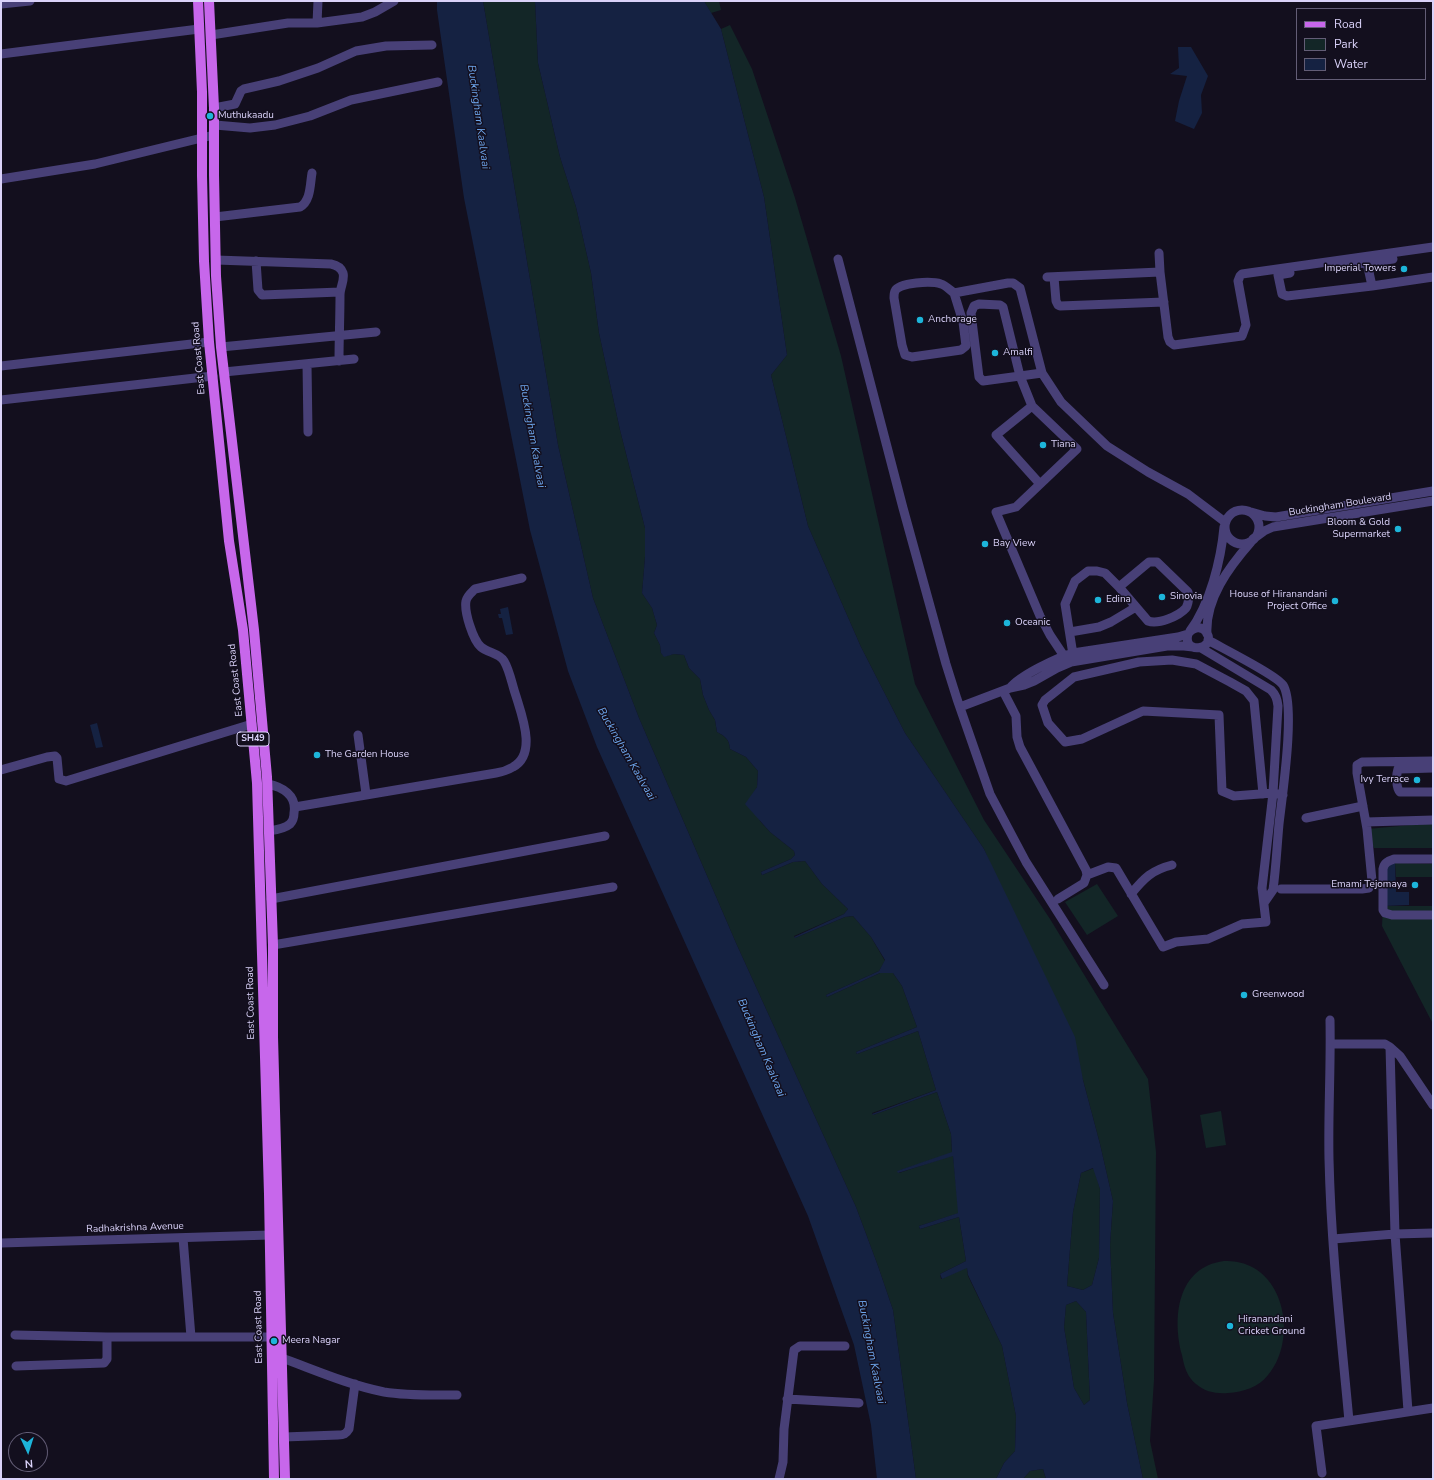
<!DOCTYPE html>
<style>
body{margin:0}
#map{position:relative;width:1434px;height:1480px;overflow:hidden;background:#130f1e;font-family:"Nunito Sans",sans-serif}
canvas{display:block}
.frame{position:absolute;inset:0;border:2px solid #dad2f9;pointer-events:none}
.legend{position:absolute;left:1296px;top:8px;width:130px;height:72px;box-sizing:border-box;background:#130f1e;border:1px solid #635d76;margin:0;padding:5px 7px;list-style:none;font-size:12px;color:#dad2f9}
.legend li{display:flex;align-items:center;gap:8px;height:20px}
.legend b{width:20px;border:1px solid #635d76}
.north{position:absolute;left:8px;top:1432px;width:40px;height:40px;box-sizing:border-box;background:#130f1e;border:1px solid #635d76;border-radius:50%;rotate:176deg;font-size:11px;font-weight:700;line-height:16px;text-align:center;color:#dad2f9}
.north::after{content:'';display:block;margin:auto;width:14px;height:18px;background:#1db5da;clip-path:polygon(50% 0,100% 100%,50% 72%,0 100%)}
</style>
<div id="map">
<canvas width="1434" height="1480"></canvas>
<div class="frame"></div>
<ul class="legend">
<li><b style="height:5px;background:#c767eb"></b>Road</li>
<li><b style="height:11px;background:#132627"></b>Park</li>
<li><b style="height:11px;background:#152242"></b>Water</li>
</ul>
<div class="north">N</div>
</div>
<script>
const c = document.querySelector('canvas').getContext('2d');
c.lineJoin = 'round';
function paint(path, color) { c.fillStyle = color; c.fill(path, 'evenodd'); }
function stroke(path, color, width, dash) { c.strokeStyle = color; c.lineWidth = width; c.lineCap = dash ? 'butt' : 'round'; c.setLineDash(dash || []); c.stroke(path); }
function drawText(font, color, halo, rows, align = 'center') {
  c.font = font + ' "Nunito Sans",sans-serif'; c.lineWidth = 3; c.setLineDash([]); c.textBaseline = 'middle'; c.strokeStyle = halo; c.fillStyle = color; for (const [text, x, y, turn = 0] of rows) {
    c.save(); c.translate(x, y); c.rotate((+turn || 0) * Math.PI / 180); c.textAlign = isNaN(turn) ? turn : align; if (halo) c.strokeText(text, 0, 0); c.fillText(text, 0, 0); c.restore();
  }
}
paint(new Path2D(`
 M483,1H535L538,63L560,157L576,207L591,273L599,333L620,430L645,528V557L642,593L652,608L657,625L654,633L660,645L661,653L664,656L674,654L684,655L689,668L700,679L703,695L709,710L715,720L717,732C726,737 729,739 730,749L746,757L758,771L757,787L750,799L760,821L770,832L794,851L795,855L791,859L761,872L762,875L793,862L805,861L822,884L848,909L844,914L794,936L795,938L845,917L853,916L871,937L885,961L879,971L826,995L827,997L880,973H893L902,986L917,1027L856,1052L857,1054L918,1031L936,1090L872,1113L873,1115L937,1092L951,1134L952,1153L898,1171L899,1173L953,1155L959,1213L919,1226L920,1229L959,1217L966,1261L940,1274L941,1279L967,1267L968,1276L1002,1346L1016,1416L1015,1451L1004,1463L996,1479H916L893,1310L878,1266L856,1207L736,943L639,718L593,598L558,445Z
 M704,1H719L721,10L711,13Z
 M730,25L752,69L795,198L841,356L915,684L984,820L1050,919L1148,1079L1156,1152L1154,1380L1150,1441L1158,1479H1143L1127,1403L1113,1313L1110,1245L1113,1201L1100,1144L1083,1080L984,849L905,733L861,647L808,526L771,375L787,355L764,197L721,29Z
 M1433,823V848H1374L1367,829Z
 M1395,863L1433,864V877H1396Z
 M1097,884L1118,916L1087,935L1065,902Z
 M1383,906H1433V1024L1382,926Z
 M1221,1111L1226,1145L1206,1148L1200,1115Z
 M1094,1168L1100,1189L1099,1258L1092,1285L1083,1290L1067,1286L1073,1212L1081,1173Z
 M1224,1261C1233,1261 1242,1262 1250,1266C1288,1284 1294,1344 1268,1375C1259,1387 1243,1392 1228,1393C1217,1394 1205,1392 1196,1384C1187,1377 1184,1366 1182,1355C1172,1318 1177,1267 1224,1261Z
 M1076,1301L1086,1312L1090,1400L1084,1405L1074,1388L1064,1327L1066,1305Z
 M1043,1469L1046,1479H1023L1030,1471Z`), '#132627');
paint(new Path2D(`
 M437,1H483L558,445L593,598L639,718L736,943L856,1207L878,1266L893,1310L916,1479H877L871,1425L854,1345L808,1216L597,747L568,671L530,530L464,198L437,10Z
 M535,1H704L721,29L764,197L787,355L771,375L808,526L861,647L905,733L984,849L1075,1037L1083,1080L1100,1144L1113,1201L1110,1245L1113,1313L1127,1403L1143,1479H1046L1043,1469L1030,1471L1023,1479H996L1004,1463L1015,1451L1016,1416L1002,1346L968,1275L967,1268L942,1279L940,1274L966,1261L959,1217L920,1229L919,1226L958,1213L953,1156L898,1173L897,1171L952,1152L951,1134L937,1092L873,1115L872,1114L936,1090L918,1031L857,1054L856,1052L917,1027L902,986L893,973H880L827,997L826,995L879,971L885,960L871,937L853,916L845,917L795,938L794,937L844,914L848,909L822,884L805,861L793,862L762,875L761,872L791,859L795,855L794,851L770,832L745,804L757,787L758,771L746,757L730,749C729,739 726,737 717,732L715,720L709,710L703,695L700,679L689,668L684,655L674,654L664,657L661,653L660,645L654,633L657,625L652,608L642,593L645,557V528L620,430L599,333L591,273L576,207L560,157L538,63ZM1093,1168L1100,1189L1099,1258L1092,1285L1083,1290L1067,1286L1073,1212L1081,1173ZM1076,1301L1086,1312L1090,1400L1084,1405L1074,1388L1064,1327L1066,1305Z
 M1178,47H1191L1208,76L1201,95L1202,113L1194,129L1175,121L1179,101L1187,76L1170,74L1179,68Z
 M508,607L513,634L506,635L502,618H499L498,614H501L500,609Z
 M97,723L103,747L96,748L90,725Z
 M1395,863L1396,892H1409V905L1383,906L1385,864Z`), '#152242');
stroke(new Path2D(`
 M1,4L30,1
 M317,23L318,1
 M211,35L288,23H317L362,17L375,12L394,1
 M1,54L199,29
 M214,108L235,104L241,91L244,89L279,81L318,68L356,51L386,46L432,45
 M215,125L250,128L275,125L310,116L351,100L438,82
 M1,179L95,164L214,135
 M215,217L300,207C311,201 310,184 312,173
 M1159,253L1160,272L1168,337L1170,342L1174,345L1242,336L1246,325L1238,281L1240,276L1242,274L1433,247
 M838,259L903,508L946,664L957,699L990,794L1026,862L1104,985
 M216,260L331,264C336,265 341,267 343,273C345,280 340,287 340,295C340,317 339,339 339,361
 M256,261L258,290L262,295L340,292
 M1367,263L1372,286
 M1335,267L1393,259
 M1290,273L1278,275L1282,294L1287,296L1372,286L1433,277
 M1047,277L1160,272
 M1054,277L1056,301L1058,305L1060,306L1164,302
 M954,293L1008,283H1013L1020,288L1042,373L1061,402L1107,446L1148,472L1188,494L1225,522
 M979,304L1000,305L1003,307L1020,376L983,381L979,377L971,313L974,306Z
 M963,322L954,293C950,290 945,285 941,284C932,281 899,282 895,291C894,293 894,296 894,298L902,345L905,355L912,357L961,350L966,346L963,322H972
 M221,347L376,332
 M307,364L308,432
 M1,366L209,342
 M224,372L354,359
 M1042,373L1020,376L1032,406L1077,449L1016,507L996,512L1040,616L1050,635L1064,656
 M1,400L213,376
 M1032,406L996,435L1040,484
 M1225 527a17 17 0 1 1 34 0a17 17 0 1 1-34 0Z
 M1251,512L1265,516L1276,517L1433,491
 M1253,539L1264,531L1273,527L1433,501
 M1190,631C1210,604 1221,560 1224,527
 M1070,632L1099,627L1111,622L1136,607
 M1207,634C1205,599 1229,567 1251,542
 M1208,640C1222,648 1276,675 1283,685C1296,705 1282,797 1279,824C1277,846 1276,868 1273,890L1264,903
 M1074,661L1065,604L1075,581L1088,571H1097L1105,573L1119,587L1148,621C1158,625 1179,616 1186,608C1189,603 1189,598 1188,592L1157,562H1149L1119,587
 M1010,688C1019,676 1058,657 1073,653L1178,637L1188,634C1193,627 1202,625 1207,633C1216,650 1182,655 1188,634
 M1003,691L1016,716L1017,737L1020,747L1086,870L1087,875L1084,883L1058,899
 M960,707L1010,688L1024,685L1034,681L1057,668L1071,662L1167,646H1184L1193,647
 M358,735L366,794
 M1433,768L1400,769H1398C1396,775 1396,788 1400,792H1433
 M1,770L47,757L55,756L57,758L59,779L66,781L252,724
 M268,784C282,787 297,795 294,813C294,817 293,821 290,824C284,829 276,830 269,831
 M1263,794L1254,701L1246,691L1230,682L1196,664L1172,660L1139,662L1074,677L1045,700L1042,705L1048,723L1065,742L1082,739L1143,711L1219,715L1222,791L1234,796L1273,793L1283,795
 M295,807L496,773C502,772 508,770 513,767C537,754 522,716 516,696C512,685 510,671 504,661C499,653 488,653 481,647C473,640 464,612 466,601C467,596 471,593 475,589L522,578
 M1306,818L1363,806
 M1366,822L1433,820
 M1433,859H1394C1388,861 1384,863 1383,869V910L1385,913L1392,915H1433
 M1087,875L1108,867L1116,868L1163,947L1176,942L1208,939L1242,924L1266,922L1262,888L1273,793L1278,706C1277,699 1276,695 1271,690L1201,648
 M1281,889H1362L1369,888L1372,881L1367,829L1357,773V765L1362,762L1433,761
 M1131,894C1144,878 1152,870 1172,865
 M271,899L605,836
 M273,945L613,887
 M1330,1020C1331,1066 1328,1113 1329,1159C1331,1247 1341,1334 1349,1421
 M1331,1044H1385L1390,1047L1395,1234L1433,1233
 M1390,1047L1400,1056L1433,1105
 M183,1238L191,1337
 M1333,1239L1395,1234L1408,1411
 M1,1243L270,1235
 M15,1335L107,1337H271
 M282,1358C315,1370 349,1385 384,1392C408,1396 433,1395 457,1395
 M16,1366L104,1363L107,1359V1337
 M787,1399L859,1403
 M284,1437L338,1435C344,1435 346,1434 349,1429L355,1384
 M1322,1473L1316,1426L1433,1408
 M779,1479L783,1462L784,1429L794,1350L800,1346H845`), '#484077', 9);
stroke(new Path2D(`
 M198,1L202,92V176L204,261L209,342L229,541L243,630L257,783L269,1194L274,1479
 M209,1L214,108V175L216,276L221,347L254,630L267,777L273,945V1037L285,1479`), '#c767eb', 10);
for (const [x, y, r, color] of [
 [210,116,4,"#1db5da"],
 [1404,269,4,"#1db5da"],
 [920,320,4,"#1db5da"],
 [995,353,4,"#1db5da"],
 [1043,445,4,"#1db5da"],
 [1398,529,4,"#1db5da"],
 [985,544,4,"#1db5da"],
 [1162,597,4,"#1db5da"],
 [1098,600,4,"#1db5da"],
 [1335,601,4,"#1db5da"],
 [1007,623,4,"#1db5da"],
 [317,755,4,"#1db5da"],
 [1417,780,4,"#1db5da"],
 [1415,885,4,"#1db5da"],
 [1244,995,4,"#1db5da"],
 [1230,1326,4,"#1db5da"],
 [274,1341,4,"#1db5da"]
]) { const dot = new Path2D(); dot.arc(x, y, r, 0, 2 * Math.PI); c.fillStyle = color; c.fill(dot); stroke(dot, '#130f1e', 1.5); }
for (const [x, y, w] of [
 [253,739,32]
]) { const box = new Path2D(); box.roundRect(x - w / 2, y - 7, w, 14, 3); c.fillStyle = '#130f1e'; c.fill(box); stroke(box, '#dad2f9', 1); }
drawText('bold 9px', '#dad2f9', null, [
 ["SH49",253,739]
]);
drawText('10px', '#dad2f9', '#130f1e', [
 ["Muthukaadu",218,116],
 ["Imperial Towers",1396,269,"right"],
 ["Anchorage",928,320],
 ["Amalfi",1003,353],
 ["Tiana",1051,445],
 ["Bloom & Gold",1390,523,"right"],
 ["Supermarket",1390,535,"right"],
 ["Bay View",993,544],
 ["House of Hiranandani",1327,595,"right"],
 ["Project Office",1327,607,"right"],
 ["Sinovia",1170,597],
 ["Edina",1106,600],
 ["Oceanic",1015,623],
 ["The Garden House",325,755],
 ["Ivy Terrace",1409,780,"right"],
 ["Emami Tejomaya",1407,885,"right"],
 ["Greenwood",1252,995],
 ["Hiranandani",1238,1320],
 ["Cricket Ground",1238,1332],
 ["Meera Nagar",282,1341]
], 'left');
drawText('10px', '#dad2f9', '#130f1e', [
 ["East Coast Road",199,358,-95],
 ["Buckingham Boulevard",1340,505,-9],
 ["East Coast Road",236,680,-96],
 ["East Coast Road",251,1003,-91],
 ["Radhakrishna Avenue",135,1228,-2],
 ["East Coast Road",259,1327,-91]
]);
drawText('italic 11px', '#6da5ec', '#130f1e', [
 ["Buckingham Kaalvaai",478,117,82],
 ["Buckingham Kaalvaai",532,436,80],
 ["Buckingham Kaalvaai",626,754,60],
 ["Buckingham Kaalvaai",761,1048,67],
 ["Buckingham Kaalvaai",871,1352,79]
]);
</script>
